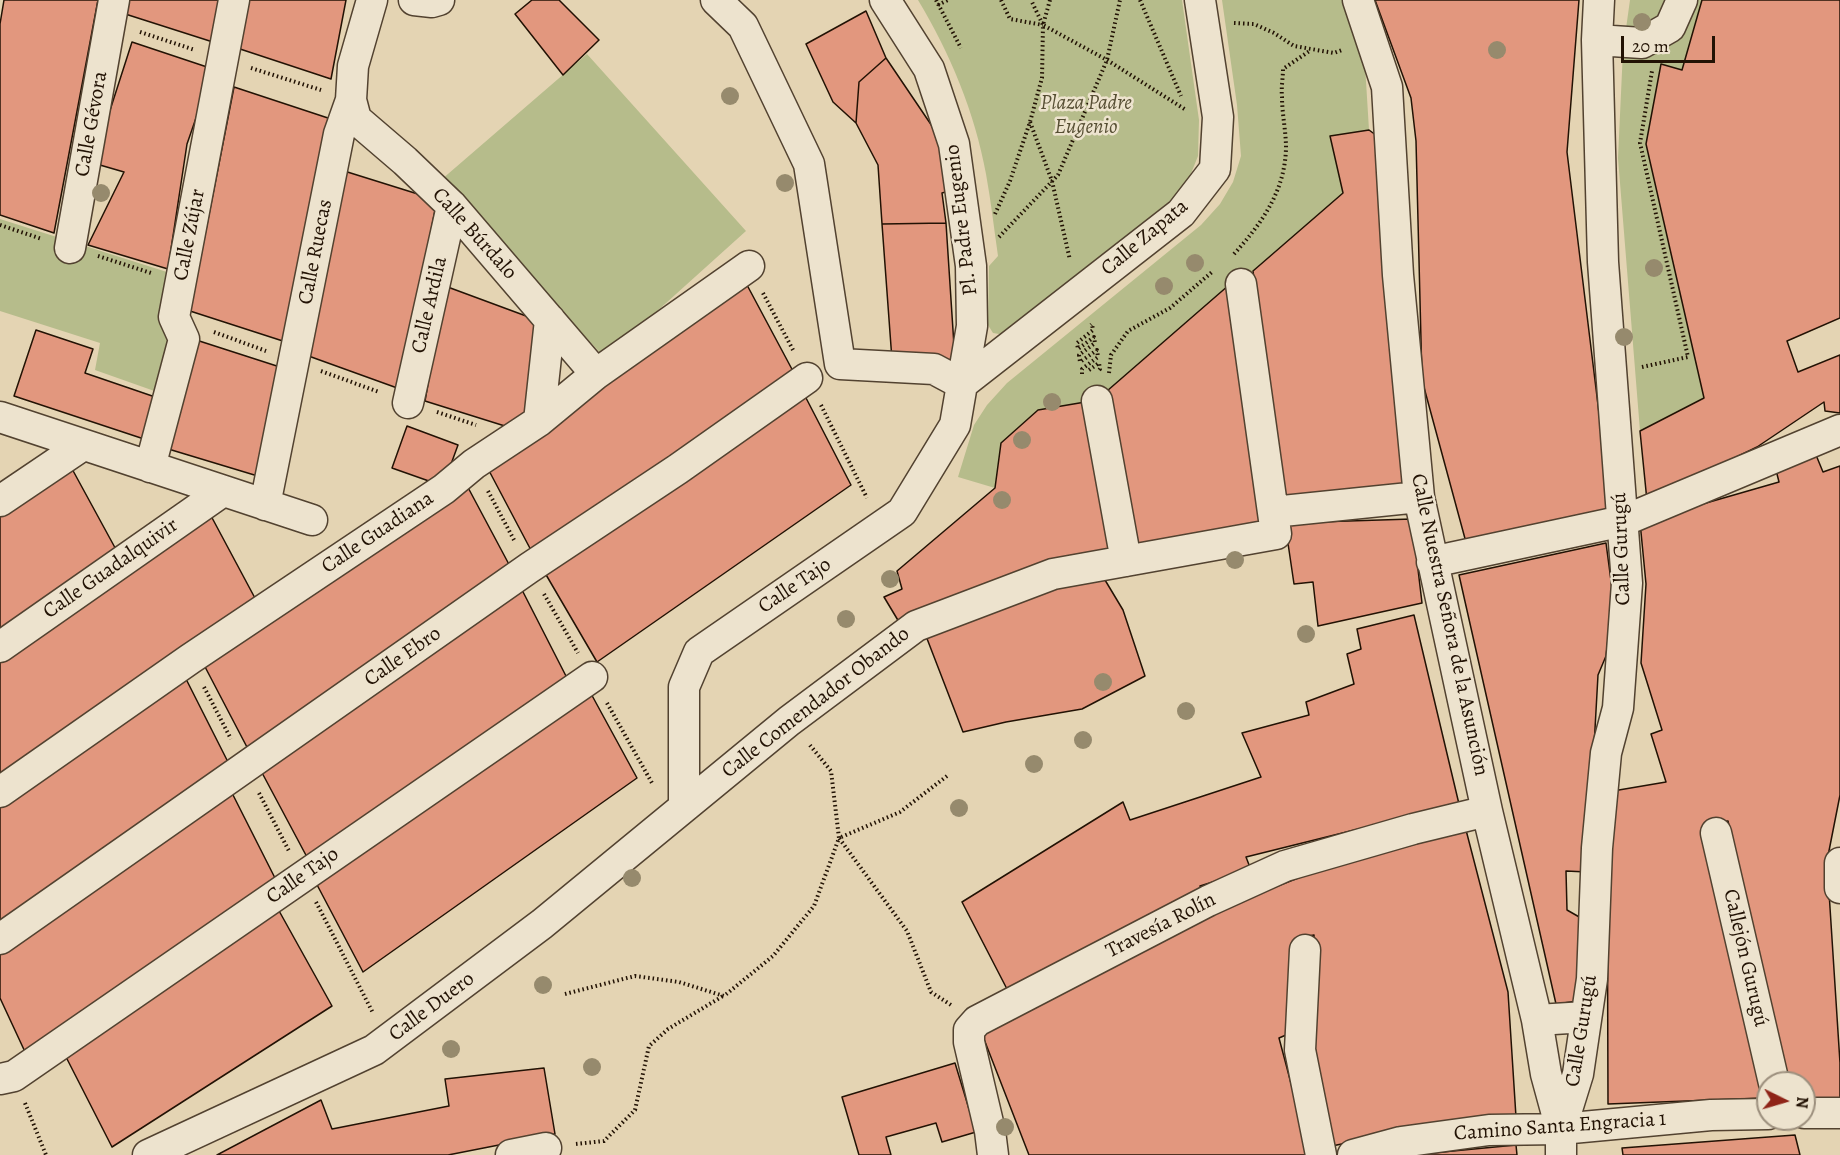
<!DOCTYPE html>
<meta charset="utf-8">
<style>
body{margin:0}
#map{position:relative;width:1840px;height:1155px;overflow:hidden;background:#e4d4b3;font-family:Alegreya,serif}
canvas{display:block}
.north{position:absolute;left:1756px;top:1071px;width:60px;height:60px;box-sizing:border-box;background:#ede3ce;border:2px solid #9c8f7d;border-radius:50%;rotate:95deg;font-size:16px;font-weight:700;line-height:24px;text-align:center;color:#221204}
.north::after{content:'';display:block;margin:auto;width:21px;height:27px;background:#8f2418;clip-path:polygon(50% 0,100% 100%,50% 72%,0 100%)}
.scale{position:absolute;left:1621px;top:36px;width:94px;height:27px;box-sizing:border-box;border:3px solid #221204;border-top:0;padding-left:8px;font-size:18px;line-height:21px;white-space:nowrap;color:#221204;-webkit-text-stroke:4px #ede3ce;paint-order:stroke}
</style>
<div id="map">
<canvas width="1840" height="1155"></canvas>
<div class="north">N</div>
<div class="scale">20 m</div>
</div>
<script>
const c = document.querySelector('canvas').getContext('2d');
c.lineJoin = 'round';
function paint(path, color) { c.fillStyle = color; c.fill(path, 'evenodd'); }
function stroke(path, color, width, dash) { c.strokeStyle = color; c.lineWidth = width; c.lineCap = dash ? 'butt' : 'round'; c.setLineDash(dash || []); c.stroke(path); }
function drawText(font, color, halo, rows, align = 'center') {
  c.font = font + ' Alegreya,serif'; c.lineWidth = 5; c.setLineDash([]); c.textBaseline = 'middle'; c.strokeStyle = halo; c.fillStyle = color; for (const [text, x, y, turn = 0] of rows) {
    c.save(); c.translate(x, y); c.rotate((+turn || 0) * Math.PI / 180); c.textAlign = isNaN(turn) ? turn : align; if (halo) c.strokeText(text, 0, 0); c.fillText(text, 0, 0); c.restore();
  }
}
paint(new Path2D(`
 M918,0H1182L1199,120L1198,156L1188,181L1176,196L1005,335L993,333L988,325L989,266L998,256C994,229 991,201 986,174C975,113 950,53 918,0Z
 M1222,0H1342L1365,65L1369,130L1330,136L1343,193L1253,271L1229,285L1107,391L1103,399L1038,410L1001,443L995,488L958,477L974,425L987,405L1007,383L1201,225L1220,204L1233,182L1241,156L1237,105Z
 M1630,0H1702L1682,70L1661,64L1646,144L1704,398L1640,431L1618,158L1623,50Z
 M587,54L746,231L605,358L441,180Z
 M0,219L189,279L160,393L95,370L100,343L0,311Z`), '#b6bc8b');
const building = new Path2D(`
 M4,0H98L54,233L0,215V24Z
 M122,0H224L216,43L119,12Z
 M243,0H346L331,79L234,47Z
 M532,0H559L599,40L563,75L515,14Z
 M1375,0H1579L1567,152L1611,511L1467,546L1422,380L1416,141L1411,98Z
 M1702,0H1840V318L1787,341L1798,372L1840,355V413L1825,411L1824,402L1757,447L1647,501L1640,431L1704,398L1646,144L1661,64L1682,70Z
 M866,11L886,58L859,82L856,123L833,102L806,44Z
 M132,42L213,69L187,144L168,269L88,245L124,172L93,163Z
 M886,58L932,126L956,189L942,193L946,223L882,224L878,165L856,123L859,82Z
 M234,87L331,119L289,343L190,311Z
 M1369,130L1384,141L1404,490L1283,503L1253,271L1343,193L1330,136Z
 M341,170L437,200L400,389L303,354Z
 M946,223L955,361L892,360L882,224Z
 M747,285L794,373L533,554L486,465Z
 M1229,285L1262,531L1133,553L1107,391Z
 M445,286L545,323L524,432L425,401Z
 M36,330L93,349L85,373L161,399L147,440L14,396Z
 M190,338L283,368L261,477L165,448Z
 M805,396L851,485L597,662L545,573Z
 M1103,399L1134,568L902,627L884,597L902,589L897,571L995,488L1001,443L1038,410Z
 M407,426L458,445L443,486L392,468Z
 M1816,455L1823,472L1840,466V795L1827,861L1840,1063V1100L1804,1101V1083H1782L1728,821L1704,824L1764,1098L1608,1104L1607,792L1666,782L1651,734L1662,730L1641,663L1646,584L1640,522L1779,482L1776,470Z
 M71,467L119,555L0,639V515Z
 M464,480L512,570L249,751L203,663Z
 M210,514L256,600L0,778V661Z
 M1412,519L1422,603L1318,626L1313,582L1294,584L1285,523Z
 M1606,543L1613,596L1606,656L1598,675L1587,872L1566,871L1567,910L1581,918L1578,1001L1556,1004L1459,575Z
 M1102,575L1123,610L1145,676L1082,709L1006,722L963,732L926,636L1042,587Z
 M520,586L568,680L308,859L260,769Z
 M1414,615L1459,804L1246,857L1251,870L1200,886L1203,894L1008,991L962,902L1123,802L1130,820L1261,777L1242,733L1309,715L1306,702L1354,684L1347,654L1361,649L1357,629Z
 M185,677L230,766L0,928V808Z
 M589,690L637,778L363,972L315,881Z
 M231,791L276,880L26,1054L0,998V952Z
 M1466,830L1508,992L1516,1117L1404,1131L1332,1146L1310,1018L1314,935L1297,938L1293,1032L1279,1038L1310,1155H1029L982,1034L1216,910L1311,873Z
 M278,909L332,1006L112,1147L65,1055Z
 M955,1063L976,1132L942,1142L936,1123L886,1137L891,1155H859L842,1097Z
 M544,1068L555,1134L448,1155H217L321,1100L332,1129L449,1106L445,1079Z
 M1795,1135L1800,1155H1623L1622,1148Z
 M1516,1145L1517,1155H1411Z`);
paint(building, '#e2977e');
stroke(building, '#221204', 1.5);
const minor = new Path2D(`
 M414,0L432,2L439,0
 M716,0L743,26L809,164L840,364L934,369L962,384
 M1358,0L1387,87L1398,275L1419,497L1487,811L1537,1020L1586,1017
 M1597,40L1642,43L1670,27L1682,0
 M351,100L356,119L405,161L452,206L596,374
 M70,248L114,0
 M962,384L1181,213L1215,169L1218,117L1200,0
 M1097,401L1126,561
 M408,403L452,206
 M0,417L312,520
 M539,421L550,320
 M150,467L184,339L174,317L234,0
 M0,501L83,445
 M265,505L339,134L351,100L353,66L372,0
 M1273,512L1419,497
 M1432,562L1623,521L1840,430
 M0,647L223,491
 M0,792L190,659L444,489L474,464L539,421L596,374L749,266
 M684,806V687L699,652L902,512L955,425L972,326L971,266L954,144L929,69L885,0
 M1716,833L1774,1083
 M1840,863V888
 M0,939L529,568L678,469L807,378
 M1305,950L1300,1050L1321,1155
 M1537,1020L1546,1074L1561,1129
 M0,1079L14,1076L592,677
 M1804,1113H1840
 M148,1155L374,1050L542,924L789,721L916,626L1053,574L1276,534L1241,284
 M511,1155L546,1148
 M993,1155L990,1131L969,1042V1030L977,1021L1208,901L1285,866L1413,829L1487,811
 M1353,1155L1401,1142L1489,1130L1561,1129L1711,1115L1768,1114
 M1561,1155V1129L1578,1074L1592,979L1597,848L1606,753L1618,708L1627,583L1603,262L1597,40L1599,0`);
stroke(minor, '#524230', 33);
stroke(new Path2D(`
 M936,0L961,48
 M1001,0L1010,19L1043,25
 M1050,0L1043,25L1107,60L1186,110
 M1140,0L1181,96
 M938,5L948,0
 M1234,23L1254,24L1274,33L1294,46L1334,53L1342,50
 M140,32L195,50
 M251,68L321,90
 M1030,122L1052,181L1070,260
 M995,214L1010,181L1030,122L1042,78L1043,25L1031,0
 M0,225L42,239
 M999,237L1058,175L1107,60L1120,0
 M1234,254C1262,223 1285,191 1286,148C1286,131 1282,114 1282,97C1281,88 1283,78 1283,69L1311,50
 M98,256L151,273
 M763,293L793,350
 M214,332L266,351
 M1642,367L1688,357L1640,143L1652,71
 M1089,370L1099,363L1100,369L1097,372
 M321,371L379,392
 M1109,373L1111,355L1128,331L1170,308L1212,272
 M1082,374V369L1098,357L1097,350L1080,362L1079,355L1095,343L1094,337L1078,349L1077,343L1093,330L1092,324L1091,325
 M821,405L867,498
 M437,412L476,425
 M488,491L514,540
 M544,594L578,653
 M204,687L231,739
 M607,703L652,783
 M947,776L900,812L839,838L907,931L931,992L951,1005
 M259,793L289,851
 M316,902L373,1013
 M565,994L635,976L679,982L724,996L773,956L814,906L839,838L831,771L809,744
 M25,1103L46,1155
 M576,1144L604,1141L635,1110L649,1046L668,1029L723,996`), '#221204', 4, [1.5, 3]);
stroke(minor, '#ede3ce', 30);
c.fillStyle = '#968a6d';
for (const [x, y] of [
 [1642,22],
 [1497,50],
 [730,96],
 [785,183],
 [101,193],
 [1195,263],
 [1654,268],
 [1164,286],
 [1624,337],
 [1052,402],
 [1022,440],
 [1002,500],
 [1235,560],
 [890,579],
 [846,619],
 [1306,634],
 [1103,682],
 [1186,711],
 [1083,740],
 [1034,764],
 [959,808],
 [632,878],
 [543,985],
 [451,1049],
 [592,1067],
 [1005,1127]
]) { c.beginPath(); c.arc(x, y, 9, 0, 2 * Math.PI); c.fill(); }
drawText('italic 21px', '#564e33', '#ede3ce', [
 ["Plaza Padre",1086,104],
 ["Eugenio",1086,128]
]);
drawText('21px', '#221204', '#ede3ce', [
 ["Calle Gévora",92,124,-80],
 ["Pl. Padre Eugenio",962,220,-97],
 ["Calle Búrdalo",474,234,48],
 ["Calle Zújar",190,235,-79],
 ["Calle Zapata",1145,238,-40],
 ["Calle Ruecas",316,252,-79],
 ["Calle Ardila",430,305,-77],
 ["Calle Guadiana",378,533,-34],
 ["Calle Gurugú",1622,549,-92],
 ["Calle Guadalquivir",111,569,-35],
 ["Calle Tajo",795,586,-34],
 ["Calle Nuestra Señora de la Asunción",1449,625,78],
 ["Calle Ebro",403,657,-35],
 ["Calle Comendador Obando",816,703,-38],
 ["Calle Tajo",303,876,-35],
 ["Travesía Rolín",1161,926,-27],
 ["Callejón Gurugú",1745,958,77],
 ["Calle Duero",432,1007,-37],
 ["Calle Gurugú",1582,1031,-81],
 ["Camino Santa Engracia 1",1560,1127,-4]
]);
</script>
